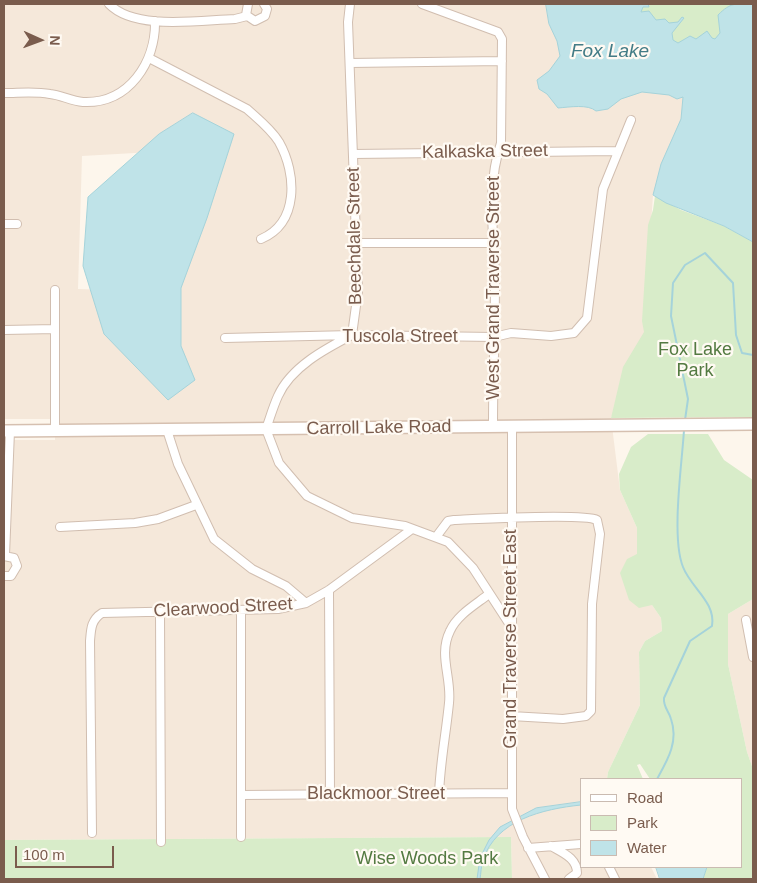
<!DOCTYPE html>
<style>
body{margin:0}
#map{position:relative;width:757px;height:883px;overflow:hidden;background:#fdf6ec;font-family:Arial,sans-serif}
canvas{display:block}
.frame{position:absolute;inset:0;border:5px solid #7a5c4d;pointer-events:none}
.legend{position:absolute;left:580px;top:778px;width:162px;height:90px;box-sizing:border-box;background:#fffaf3;border:1px solid #cabbb1;margin:0;padding:6px 9px;list-style:none;font-size:15px;color:#7a5c4d}
.legend li{display:flex;align-items:center;gap:10px;height:25px}
.legend b{width:25px;border:1px solid #cabbb1}
.north{position:absolute;left:15px;top:15px;width:50px;height:50px;-webkit-text-stroke:4px #fffaf3;paint-order:stroke;rotate:92deg;font-size:14px;font-weight:700;line-height:20px;text-align:center;color:#7a5c4d}
.north::after{content:'';display:block;margin:auto;width:18px;height:22px;background:#7a5c4d;clip-path:polygon(50% 0,100% 100%,50% 72%,0 100%)}
.scale{position:absolute;left:15px;top:846px;width:99px;height:22px;box-sizing:border-box;border:2px solid #7a5c4d;border-top:0;padding-left:6px;font-size:15px;line-height:18px;white-space:nowrap;color:#7a5c4d;-webkit-text-stroke:4px #fffaf3;paint-order:stroke}
</style>
<div id="map">
<canvas width="757" height="883"></canvas>
<div class="frame"></div>
<ul class="legend">
<li><b style="height:6px;background:#fff"></b>Road</li>
<li><b style="height:14px;background:#d8ecc9"></b>Park</li>
<li><b style="height:14px;background:#bfe3e8"></b>Water</li>
</ul>
<div class="north">N</div>
<div class="scale">100 m</div>
</div>
<script>
const c = document.querySelector('canvas').getContext('2d');
c.lineJoin = 'round';
function paint(path, color) { c.fillStyle = color; c.fill(path, 'evenodd'); }
function stroke(path, color, width, dash) { c.strokeStyle = color; c.lineWidth = width; c.lineCap = dash ? 'butt' : 'round'; c.setLineDash(dash || []); c.stroke(path); }
function drawText(font, color, halo, rows, align = 'center') {
  c.font = font + ' Arial,sans-serif'; c.lineWidth = 4.5; c.setLineDash([]); c.textBaseline = 'middle'; c.strokeStyle = halo; c.fillStyle = color; for (const [text, x, y, turn = 0] of rows) {
    c.save(); c.translate(x, y); c.rotate((+turn || 0) * Math.PI / 180); c.textAlign = isNaN(turn) ? turn : align; if (halo) c.strokeText(text, 0, 0); c.fillText(text, 0, 0); c.restore();
  }
}
paint(new Path2D(`
 M4,4H564L753,107L653,195L647,283L649,325L611,418L620,490L637,528V554L652,605L661,618L662,631L645,641L639,652L640,705L608,772L607,779H581V867H651L657,879H512L511,837L4,840V440H55V419H4ZM170,151L140,291L78,289L82,156Z
 M753,599V769L747,752L728,664V614Z`), '#f5e8da');
paint(new Path2D(`
 M587,4H753L742,36L679,63Z
 M655,196L681,210L724,226L753,242V417L611,418L623,367L644,332L642,321L648,225L653,210Z
 M648,434H708L724,460L753,480V599L728,614V664L747,752L753,769V879H703L707,867H741V779H650L640,764L637,765L643,779H607L608,772L640,705L639,652L645,641L662,631L661,618L652,605L639,608L629,600L620,573L627,559L637,554V528L620,490L619,474L631,447Z
 M511,837L512,879H4V840Z`), '#d8ecc9');
const water = new Path2D(`
 M546,4H648L649,7H643L641,12L649,11L656,20L665,19L669,23L678,22L682,17L684,18L672,33L673,40L678,43L690,36L696,39L707,31L712,38L715,39L720,33L718,15C731,2 735,4 753,4V242L724,226L666,203L653,195L661,164L681,119L683,97L677,99L669,95L642,92L621,99L608,109L596,111C588,104 570,107 558,108L547,94L539,89L537,80L549,71L560,56L557,41L549,24Z
 M193,113L234,134L207,218L181,288V346L195,380L168,400L104,334L83,266L88,197L159,134Z
 M581,802V805C543,809 496,820 483,860C481,866 481,873 480,879H477L480,858L489,840L500,827L536,808Z
 M656,867H707L703,879H660Z`);
paint(water, '#bfe3e8');
stroke(water, '#a5d3da', 1);
stroke(new Path2D(`
 M685,420L688,399L671,316L673,283L685,265L705,253L733,283L736,335L742,353L753,355
 M657,779C667,761 679,742 671,719C669,711 663,707 664,698L690,641L712,626C716,602 691,588 683,567C671,537 682,464 684,430`), '#a5d3da', 2);
const street = new Path2D(`
 M109,4C135,31 200,20 235,19L247,16
 M248,4L246,15L255,21L265,16L267,9L264,4
 M350,4L348,22L358,291L352,335C325,349 291,367 278,396C273,407 270,418 266,429L279,463L307,496L352,518L405,526L448,542L473,568L512,628
 M422,4L498,32L502,39L501,143C486,186 494,234 495,279C495,328 493,378 493,427
 M149,58L247,109C258,119 271,129 279,142C297,174 299,223 261,239
 M350,63L502,61
 M4,93C19,93 35,91 50,94C61,95 71,101 83,102C129,104 156,62 155,21
 M353,154L617,151
 M4,224H17
 M356,243H494
 M55,290V430
 M4,330L55,329
 M225,338L352,335L494,337L511,333L551,336L574,333L587,318L603,189L631,120
 M512,427V809L523,837L545,879
 M167,430L178,464L214,539L252,569L286,586L306,603
 M60,527L135,523L158,519L196,505
 M436,537L448,521L454,520C477,519 584,513 597,520L600,534L592,604L591,711L586,716L563,719L511,716
 M5,555L10,431
 M4,556L14,558L17,566L11,576H4
 M329,590L330,793
 M241,611V837
 M160,612L161,842
 M746,620L753,657
 M241,795L512,793
 M439,795C440,763 446,734 449,703C452,678 438,655 450,631C457,615 475,605 489,594
 M92,833L90,641C91,629 91,620 102,613L278,609L306,603L329,590L412,529
 M551,846C563,853 577,858 577,873L569,879
 M528,848L581,844
 M609,867L615,879`);
const secondary = new Path2D(`
 M4,431L753,424`);
stroke(street, '#d1beb0', 10);
stroke(secondary, '#d6c0b0', 14);
stroke(street, '#fff', 8);
stroke(secondary, '#fff', 11);
drawText('18px', '#7a5c4d', '#fffaf3', [
 ["Kalkaska Street",485,152,-1],
 ["Beechdale Street",355,236,-91],
 ["West Grand Traverse Street",494,288,-90],
 ["Tuscola Street",400,337],
 ["Carroll Lake Road",379,428,-1],
 ["Clearwood Street",223,608,-3],
 ["Grand Traverse Street East",511,639,-90],
 ["Blackmoor Street",376,794]
]);
drawText('18px', '#537a41', '#fffaf3', [
 ["Fox Lake",695,350],
 ["Park",695,371],
 ["Wise Woods Park",427,859]
]);
drawText('italic 19px', '#437c86', '#fffaf3', [
 ["Fox Lake",610,52]
]);
</script>
